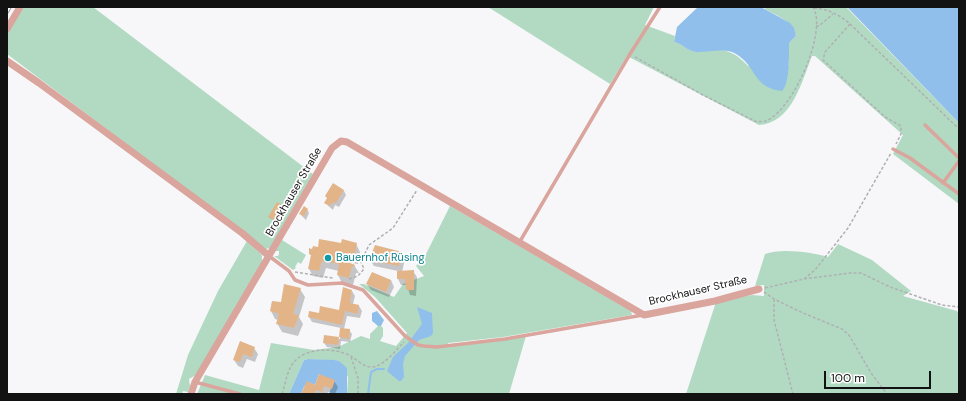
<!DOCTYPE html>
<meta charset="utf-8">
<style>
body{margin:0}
#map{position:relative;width:966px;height:401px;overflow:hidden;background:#f7f7fa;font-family:"DM Sans",sans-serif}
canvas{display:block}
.frame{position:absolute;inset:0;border:8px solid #121213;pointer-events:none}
.scale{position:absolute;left:824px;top:371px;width:107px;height:18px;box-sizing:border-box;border:2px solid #121213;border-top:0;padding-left:5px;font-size:12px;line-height:14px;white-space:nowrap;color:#121213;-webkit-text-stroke:3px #fff;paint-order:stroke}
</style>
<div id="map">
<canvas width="966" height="401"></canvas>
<div class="frame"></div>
<div class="scale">100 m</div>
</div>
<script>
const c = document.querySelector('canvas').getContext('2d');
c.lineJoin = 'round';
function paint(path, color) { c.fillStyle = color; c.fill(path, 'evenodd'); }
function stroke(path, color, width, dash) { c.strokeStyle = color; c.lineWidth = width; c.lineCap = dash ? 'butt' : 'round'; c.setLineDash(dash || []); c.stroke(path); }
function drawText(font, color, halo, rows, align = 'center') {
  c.font = font + ' "DM Sans",sans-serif'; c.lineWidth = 3.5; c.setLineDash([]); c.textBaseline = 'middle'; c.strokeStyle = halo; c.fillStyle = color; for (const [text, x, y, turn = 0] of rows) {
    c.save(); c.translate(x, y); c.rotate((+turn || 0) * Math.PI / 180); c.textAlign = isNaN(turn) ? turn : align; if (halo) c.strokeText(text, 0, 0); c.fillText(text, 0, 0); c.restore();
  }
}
paint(new Path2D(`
 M23,7H93L313,174L270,248L266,249L7,54V33Z
 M488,7H654L645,25L675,36L674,42C683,44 687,51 697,52C701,52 705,51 709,50C726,48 737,54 748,66L789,65V43L796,36C793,21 777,16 765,9L766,7H846L959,123V204L893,154L903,135L815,56H812C802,81 792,123 759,125L627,56L610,84Z
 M450,206L631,311L632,315L503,337L448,343V346L526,336L509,394H347L348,377L339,361L308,359L304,360L289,394H197L205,375L259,390L271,343L314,350L338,347L361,336L370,339V334L378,326H381L383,328V336L380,341L396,346L407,333L375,297L359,284H364L394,297L403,284L424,276L416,266L425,256Z
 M282,240L306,255L301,264L298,262L295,267L296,268L293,270L274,256H278L279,254V251H275Z
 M247,241L262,255V262L196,375L189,379L190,386L188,392L183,391L182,394H176L188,355L218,291Z
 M838,244L872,260L911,291L903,296L957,311L959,315V394H686L716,302L752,295L764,296V285L755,286L765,254C780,248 812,252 828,257Z`), '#b2dac2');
paint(new Path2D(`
 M698,7H761L790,23L794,28L796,36L789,43C789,55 790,83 782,91C754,88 757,69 739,56C726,46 710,53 696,52C687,51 683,44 674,42L677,27Z
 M846,7H959V123L848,8Z
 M417,307L432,313L433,333L431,336L419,340L405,356L403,364L404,377L401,381H399L387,371L393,357L408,343L422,324Z
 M377,311L384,320L381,326H378L372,321V313Z
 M308,359L334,360L339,361L347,368V394H329L331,388L319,374L315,385L308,382L304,387L301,394H289L304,360Z`), '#8fbfea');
paint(new Path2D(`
 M334,185L344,191L346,195L339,207L335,205L333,210L325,203L328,199L326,196Z
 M283,207L278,222L270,218L269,217Z
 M307,209L309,213L306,220L300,214Z
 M356,244L360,252L358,264L347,262L354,265L359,273H356L353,285L342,283L338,275L339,271L326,268L323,278L313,276L309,269L312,257L310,254L318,248Z
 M402,252L405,259L402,272L413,271L417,277L416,296L410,295L407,285H401L398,279V271L374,266L370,260Z
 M391,280L394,287L389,297L371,290L367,284Z
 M300,289L305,297L299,317L303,324L298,336L282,332L277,323L278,320L275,319L271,311L272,302L282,303Z
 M352,291L355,296L353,304L359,306L362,311L360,318L347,316L344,329L349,330L352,334L350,342L341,341L340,349L327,347L324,343L325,337L340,339L341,328L312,322L309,317L339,311Z
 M240,342L254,348L258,354L255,362L247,359L243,368L238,366L234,360Z
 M334,381L338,387L335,394L328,392L327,394H303L315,386Z`), '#0003');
stroke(new Path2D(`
 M368,394L371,372L377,369H384`), '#8fbfea', 2);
paint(new Path2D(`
 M333,183L344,190L336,203L333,202L330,206L324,203L327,198L325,196Z
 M277,202L284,206L278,214L280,216L277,221L268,217Z
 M304,206L308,209L304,216L299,214Z
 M319,239L341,243L342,239L357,243L354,257L337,253L335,257L355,265L354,267L352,266L349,278L337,275L339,264L322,261L319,271L308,269L311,255L309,254V248L312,249L313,246L318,247Z
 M375,245L402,252L399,266L369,260Z
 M414,270V290H406L405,279H397V271Z
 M372,272L391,280L386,292L366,284Z
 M284,284L301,288L293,314L299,315L294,328L276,324L279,314L270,311L272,301L281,302Z
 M343,287L352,290L350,303L359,305L358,314L345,311L342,325L308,317L309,311L319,313L320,306L339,310Z
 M340,328L350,329L349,339L339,337Z
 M324,335L339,337L338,345L323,343Z
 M240,341L255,347L252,357L243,354L240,362L233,360Z
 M319,374L335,380L332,389L324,386L322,392L316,390L314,394H301L307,381L315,385Z`), '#e2b488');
stroke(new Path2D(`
 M814,8C828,9 840,15 850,24L959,129
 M850,24L825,52L823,60L885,117L901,126V134L896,144
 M816,26H819L833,14
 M635,57L703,95L757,122C760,121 764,122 766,121C793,110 828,31 813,7
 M295,272L333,278
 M349,279L358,276L364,269L361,262L369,245L393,228L417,190
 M804,279L815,270L848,228L891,153
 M765,288L804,279L850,273H861L890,287L942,305L959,307
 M764,292L774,299L803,313L842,329L849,335L871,373L887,394
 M774,299V320L793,394
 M351,357L358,378V394
 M282,394C286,383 287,368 296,360C308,347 337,348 351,356C357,360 365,368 373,367C385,365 396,350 404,342`), '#b0b0b3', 1.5, [3, 2]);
stroke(new Path2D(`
 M925,125L959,158
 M893,149L910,158L959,194
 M943,183L959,161
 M519,243L630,54L660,7
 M269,256L289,271L295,280L308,285L342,283L363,290L405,336L418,345L424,346L437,347L505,339L643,315
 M195,382L240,394`), '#d9a59d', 3.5);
stroke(new Path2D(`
 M7,29L20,7
 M7,61L39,83L242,233L269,256
 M191,394L195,382L332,148L341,141L347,142L644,315L715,301L759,289`), '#d9a59d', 7);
const rail = new Path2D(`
 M7,12L10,7`);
stroke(rail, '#88888a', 3.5);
stroke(rail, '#fff', 2, [6]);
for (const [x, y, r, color] of [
 [328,258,4,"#0f9aa8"]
]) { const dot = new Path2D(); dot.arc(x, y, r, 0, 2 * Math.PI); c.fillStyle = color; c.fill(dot); stroke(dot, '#fff', 1.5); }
drawText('11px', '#121213', '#fff', [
 ["Brockhauser Straße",294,192,-60],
 ["Brockhauser Straße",698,291,-13]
]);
drawText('11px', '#0d838f', '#fff', [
 ["Bauernhof Rüsing",336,258]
], 'left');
</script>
